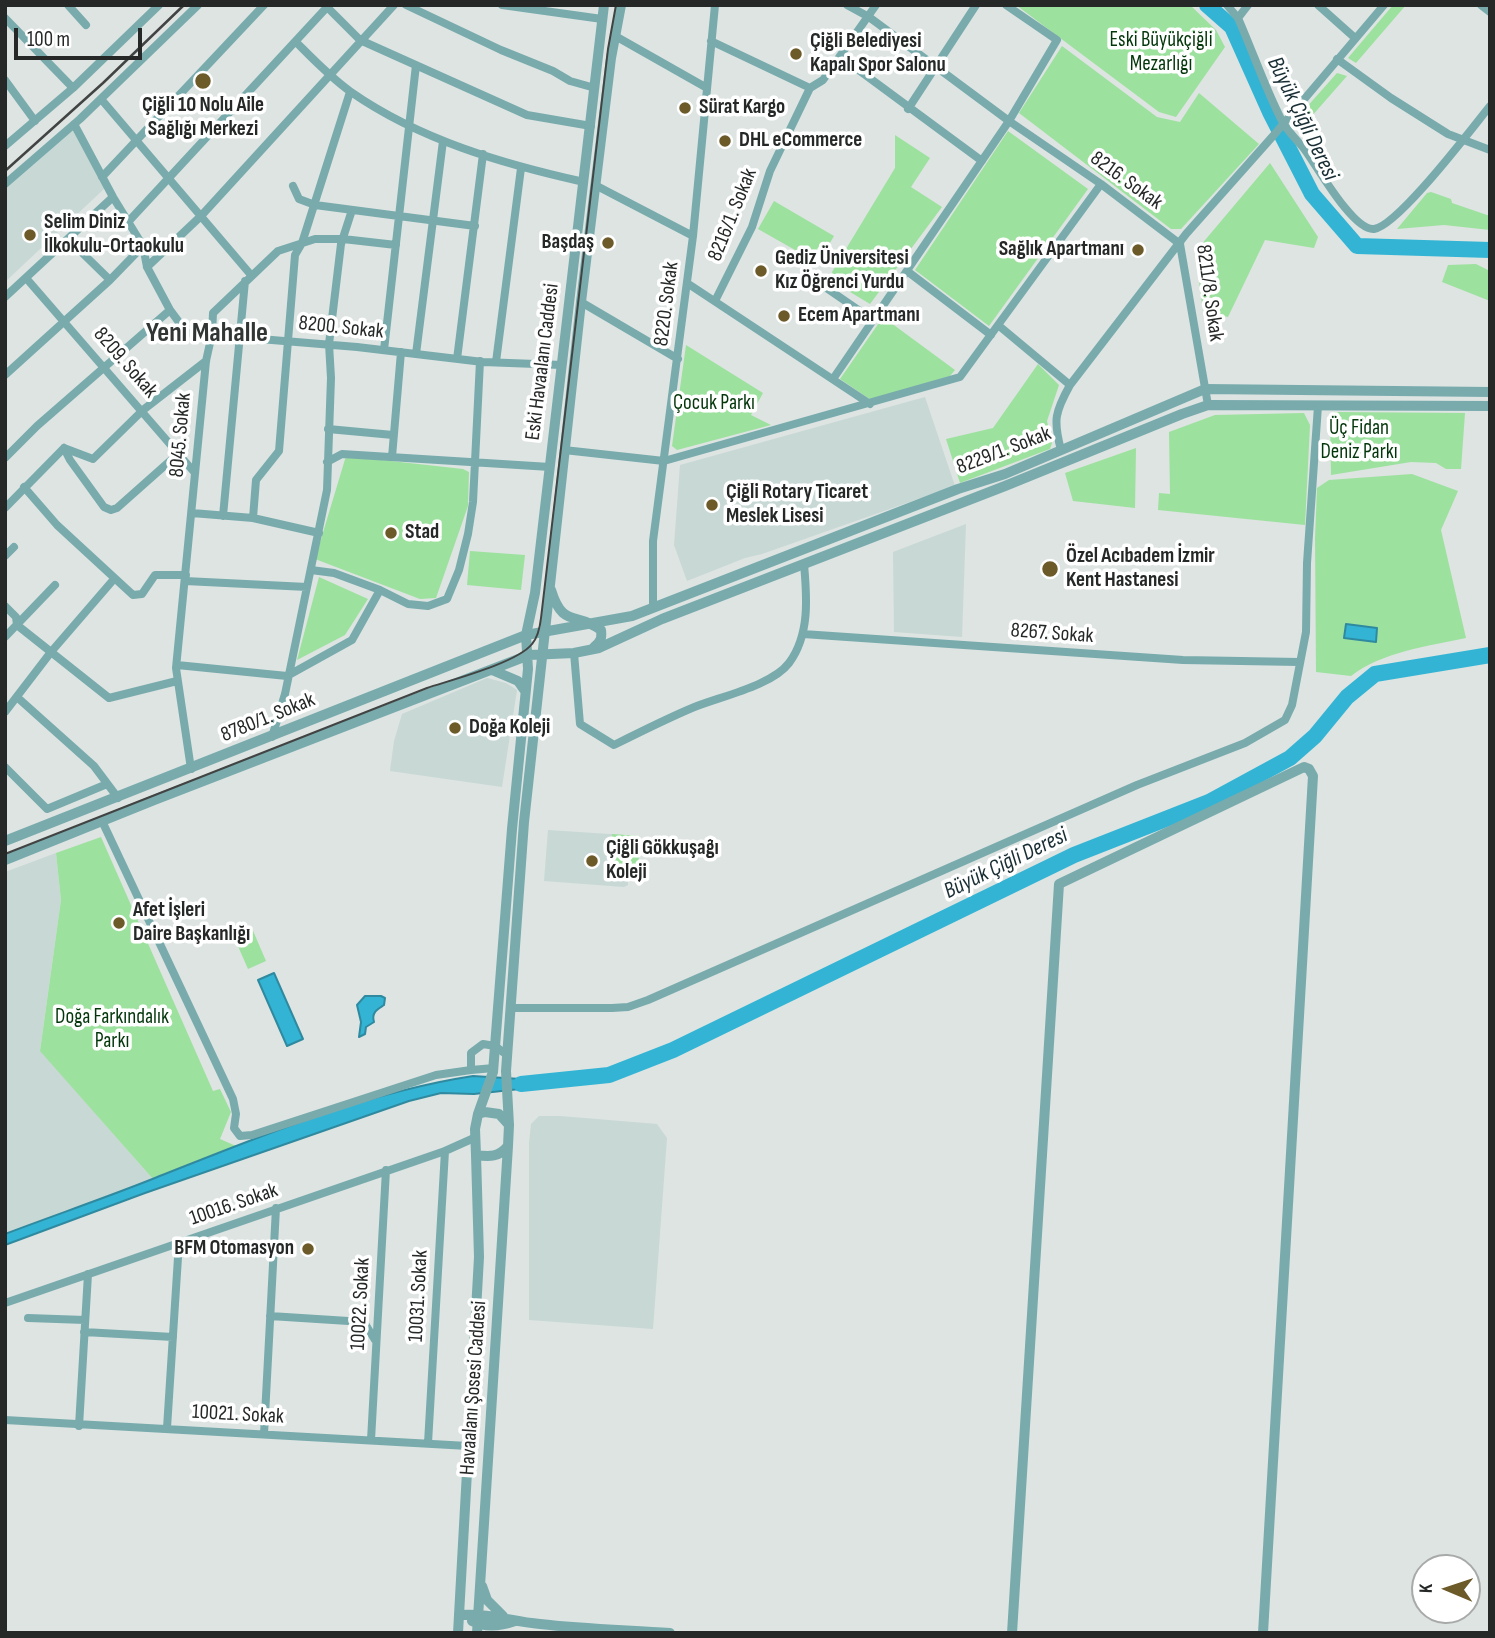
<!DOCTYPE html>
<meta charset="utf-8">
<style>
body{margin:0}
#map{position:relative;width:1495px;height:1638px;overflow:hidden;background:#dde4e2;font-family:"Sofia Sans Condensed",sans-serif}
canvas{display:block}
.frame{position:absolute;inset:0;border:7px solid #252827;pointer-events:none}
.north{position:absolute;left:1411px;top:1554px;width:70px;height:70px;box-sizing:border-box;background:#fff;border:2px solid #a8a9a9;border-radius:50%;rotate:272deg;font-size:19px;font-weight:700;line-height:28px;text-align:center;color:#252827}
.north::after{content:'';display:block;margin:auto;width:24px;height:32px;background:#6c5a29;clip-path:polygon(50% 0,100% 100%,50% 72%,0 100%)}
.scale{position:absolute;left:14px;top:28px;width:128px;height:32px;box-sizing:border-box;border:4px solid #252827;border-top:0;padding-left:9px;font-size:21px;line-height:24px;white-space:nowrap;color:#252827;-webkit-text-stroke:5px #fff;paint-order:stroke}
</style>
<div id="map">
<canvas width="1495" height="1638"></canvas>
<div class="frame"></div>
<div class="north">K</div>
<div class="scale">100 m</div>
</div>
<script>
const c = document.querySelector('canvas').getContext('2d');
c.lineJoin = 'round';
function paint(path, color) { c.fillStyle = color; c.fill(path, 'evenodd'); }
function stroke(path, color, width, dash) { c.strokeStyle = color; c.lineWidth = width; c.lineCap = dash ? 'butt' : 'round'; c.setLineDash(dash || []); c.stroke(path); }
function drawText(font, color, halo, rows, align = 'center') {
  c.font = font + ' "Sofia Sans Condensed",sans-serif'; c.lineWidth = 7; c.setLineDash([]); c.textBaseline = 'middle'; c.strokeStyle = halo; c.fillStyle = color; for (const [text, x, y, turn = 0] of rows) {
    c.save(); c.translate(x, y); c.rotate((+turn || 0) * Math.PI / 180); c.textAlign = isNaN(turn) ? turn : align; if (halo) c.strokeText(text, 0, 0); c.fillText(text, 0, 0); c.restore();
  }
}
paint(new Path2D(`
 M72,128L105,188L5,282V185Z
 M925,397L955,486L762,554L745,558L687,581L674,545L680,465Z
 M966,524L962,637L894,632L893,552Z
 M487,678L506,683L517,690L502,787L390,771L394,741L402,714Z
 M548,830L640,836L638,869L628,868V885L624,887L544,881Z
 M56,853L61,900L40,1050L153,1179L5,1234V872Z
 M539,1116H560L657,1124L667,1138L653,1329L529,1320V1143L531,1124Z`), '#c8d8d5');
paint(new Path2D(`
 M1016,5H1190L1216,30L1225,47L1176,117L1159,112Z
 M1393,5H1406L1356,63L1348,58Z
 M1062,46L1157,117L1180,122L1199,93L1259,144L1181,229H1171L1019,113Z
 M1337,73L1347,76L1304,125L1297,118Z
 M1008,131L1088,189L989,326L915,270Z
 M895,135L930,158L911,187L942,207L870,304L837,284L832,272L895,168Z
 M1270,163L1318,237L1314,248L1265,240L1228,317L1203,311L1195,252Z
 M1431,192L1451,199L1452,203L1490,216V230L1444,225L1397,229L1427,193Z
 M774,201L834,236L818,263L758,229Z
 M1476,264L1490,271V301L1442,282L1448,265Z
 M883,317L955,370L950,376L871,400L840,379Z
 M686,345L763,393L751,415L771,425L677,450L672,446Z
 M1038,364L1059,385L1047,421L1052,443L1050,449L960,483L946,439L993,428Z
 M1335,412L1465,413L1461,469H1446L1436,463L1411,462L1331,475L1330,416Z
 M1304,413L1310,425L1305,525L1158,510L1159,493L1170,494L1169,432L1215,415Z
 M1136,448L1135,508L1073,501L1065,473Z
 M346,456L463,469L469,472L468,506L436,598L420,599L315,559Z
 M1412,474L1458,491L1441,530L1466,638C1428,646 1382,652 1351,676L1316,672L1315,538L1317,488L1329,480Z
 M470,551L525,555L521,590L467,585Z
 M319,577L368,599L345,635L297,660Z
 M612,834L640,836L638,869L609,866Z
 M101,837L213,1091L220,1089L231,1112L220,1139L236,1146L153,1179L40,1051L61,900L56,853Z
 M251,926L266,961L248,969L230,928Z`), '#9de19e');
const water = new Path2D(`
 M1346,624L1377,628L1376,642L1344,638Z
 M274,973L303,1039L287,1046L258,980Z
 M365,996H381L385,998L384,1005C378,1009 371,1012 374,1022L366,1027L365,1034L359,1037L361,1022L357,1005Z
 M473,1076L521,1079L520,1089L474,1094L441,1093L409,1101L145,1193L5,1245V1234C55,1215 105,1198 155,1178C258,1137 363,1093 473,1076Z`);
paint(water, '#33b4d4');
stroke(water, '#2f8aa0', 2);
stroke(new Path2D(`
 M1207,5L1232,27L1270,112L1312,194L1357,246L1490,250
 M521,1084L609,1075L673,1050L1074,855L1209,802L1290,758L1315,736L1347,697L1375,674L1490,655`), '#33b4d4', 16);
stroke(new Path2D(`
 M68,5L86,25
 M325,5L360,40L527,115L591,126
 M406,5L501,50L553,71L570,81L595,88
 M502,5L602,19
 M847,5L869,17L1009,121L1101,184L1180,244
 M1227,5L1238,18C1253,52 1265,88 1282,121C1288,132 1298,141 1305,150C1317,166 1353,231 1374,229C1398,226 1472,128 1490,106
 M1318,5L1355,38
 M1481,5L1490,12
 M5,18L73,88
 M1238,18L1248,5
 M617,37L707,88
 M711,41L810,88
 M296,42C313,59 331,78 351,92C420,140 503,164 584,182
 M841,57L982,161
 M1337,59L1391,98L1448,134L1490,150
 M5,80L35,121
 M101,99L251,275
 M908,109L976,5
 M74,124L113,197L143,246L147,267L170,310L187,333L357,347L483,362L562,365
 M5,146L73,88L159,5
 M102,177L264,5
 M5,184L80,119L198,5
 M595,185L693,236
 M293,186L299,199L315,205L475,226
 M128,222L329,5
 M68,239L110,280
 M1180,244L1208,405
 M147,267L201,216L394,5
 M907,271L991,335
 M26,278L195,473
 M687,283L870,404
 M822,285L873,320
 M5,297L113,197
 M715,301L752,227L770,171L810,88L823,80L876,5
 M581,302L678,359
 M998,325L1070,385
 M384,350L416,65
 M416,354L443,141
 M457,359L483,154
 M496,362L521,168
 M5,375L110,280L143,246
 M833,379L1009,121L1057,40L1006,5
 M328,429L393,435
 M64,448L93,459L143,410L206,361
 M64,448L70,460L104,507L111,510L117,508L179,453
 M564,450L664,461L960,377L1101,184
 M1061,450C1053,420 1055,412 1070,385L1186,234L1273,136L1384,5
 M392,457L401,352
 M5,458L37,426L170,310
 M327,462L342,454L550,467
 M24,487L57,525L133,595L142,594L155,575H186
 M5,508L64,448
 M192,513L253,518L319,533
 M223,516L245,281
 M253,518L256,480L279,451L295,255L302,243L350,92
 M5,556L14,547
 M311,570L334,573L380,590L408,604L428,606L447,599L459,570L468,534L473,502L480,361
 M185,581L307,587
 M5,606L16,617L17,625L109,698L177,681
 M653,607V541L693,236L715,5
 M803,634L1183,660L1299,662
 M5,637L55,585
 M574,653L580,724L614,745C640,732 666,719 692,708C718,697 772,686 789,663C810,635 807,597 804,564
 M177,665L287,676L352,640L380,590
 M18,698L94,766L118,798
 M5,712L51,652L114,579
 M272,737L285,694L327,490L331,378L329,344L341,244L352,210
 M5,767L47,809L107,784
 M191,769L176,668L206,361L212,334L213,313L278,251L315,239H343L396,245
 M102,821L233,1099L236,1114L234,1128L240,1136L252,1135L436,1075L471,1070V1053L483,1044L495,1046L507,1055
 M510,1008H612L628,1007L648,1000L1137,785L1245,743L1285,720L1292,705L1306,632L1307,563L1318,406
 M471,1070L494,1068
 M5,1303L445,1151L474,1138
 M270,1316L364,1322L375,1340
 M28,1318L85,1320
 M84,1332L173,1337
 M5,1420L468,1446
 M79,1426L88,1274
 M167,1428L179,1242
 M264,1434L276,1208
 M371,1440L386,1170
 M428,1443L445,1151`), '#79abad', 8);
stroke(new Path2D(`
 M551,590C563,629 576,611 601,630C602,638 601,642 594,647
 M492,670L518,681L525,691
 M5,841L526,635L632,616L958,489L1005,474L1205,389L1490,392
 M5,860L154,800L529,655L574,653L599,648L662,619L1005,486L1182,414L1208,405L1490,406
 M485,1112L499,1114L509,1125L508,1146C499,1157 490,1157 476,1155L475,1129L478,1114Z
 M478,1114L493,1072L512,829L528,669L526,635L535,593L604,5
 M509,1125L506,1071L524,822L581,302L611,58L621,5
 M482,1586L487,1600L503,1616
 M459,1615C491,1613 509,1621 540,1624C583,1629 626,1630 670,1633
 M472,1621C486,1628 501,1626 515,1621
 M458,1633L479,1257L476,1155
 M477,1633L508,1146
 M1012,1633L1059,884L1304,767L1309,769L1313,776L1263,1633`), '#79abad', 10);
stroke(new Path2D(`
 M5,854L427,688C451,680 517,663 532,644C538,637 540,627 541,618L608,49L616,5`), '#414443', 2);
stroke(new Path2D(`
 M5,171L103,83L184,5`), '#414443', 2.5);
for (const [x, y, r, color] of [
 [796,54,7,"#6c5a29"],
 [203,81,9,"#6c5a29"],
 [685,108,7,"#6c5a29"],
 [725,141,7,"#6c5a29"],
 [30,235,7,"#6c5a29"],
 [608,243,7,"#6c5a29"],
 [1138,250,7,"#6c5a29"],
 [761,271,7,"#6c5a29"],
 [784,316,7,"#6c5a29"],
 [712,505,7,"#6c5a29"],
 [391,533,7,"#6c5a29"],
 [1050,569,9,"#6c5a29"],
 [455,728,7,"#6c5a29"],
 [592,861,7,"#6c5a29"],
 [119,923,7,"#6c5a29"],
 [308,1249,7,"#6c5a29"]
]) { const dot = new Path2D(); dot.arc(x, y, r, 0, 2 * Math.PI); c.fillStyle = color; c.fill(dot); stroke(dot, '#fff', 2.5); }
drawText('21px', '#03360a', '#fff', [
 ["Eski Büyükçiğli",1161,41],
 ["Mezarlığı",1161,65],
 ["Çocuk Parkı",714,404],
 ["Üç Fidan",1359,429],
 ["Deniz Parkı",1359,453],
 ["Doğa Farkındalık",112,1018],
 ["Parkı",112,1042]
]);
drawText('bold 21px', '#252827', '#fff', [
 ["Çiğli Belediyesi",810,42],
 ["Kapalı Spor Salonu",810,66],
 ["Çiğli 10 Nolu Aile",203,106,"center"],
 ["Sağlığı Merkezi",203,130,"center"],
 ["Sürat Kargo",699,108],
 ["DHL eCommerce",739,141],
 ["Selim Diniz",44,223],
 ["İlkokulu-Ortaokulu",44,247],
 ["Başdaş",594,243,"right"],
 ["Sağlık Apartmanı",1124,250,"right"],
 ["Gediz Üniversitesi",775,259],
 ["Kız Öğrenci Yurdu",775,283],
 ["Ecem Apartmanı",798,316],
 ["Çiğli Rotary Ticaret",726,493],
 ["Meslek Lisesi",726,517],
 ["Stad",405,533],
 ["Özel Acıbadem İzmir",1066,557],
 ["Kent Hastanesi",1066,581],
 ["Doğa Koleji",469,728],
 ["Çiĝli Gökkuşaĝı",606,849],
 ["Koleji",606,873],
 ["Afet İşleri",133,911],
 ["Daire Başkanlığı",133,935],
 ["BFM Otomasyon",294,1249,"right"]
], 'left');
drawText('21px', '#252827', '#fff', [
 ["8216. Sokak",1126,181,36],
 ["8216/1. Sokak",733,215,-68],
 ["8211/8. Sokak",1209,293,82],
 ["8220. Sokak",667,304,-83],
 ["8200. Sokak",341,328,6],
 ["Eski Havaalanı Caddesi",543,362,-83],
 ["8209. Sokak",125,363,49],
 ["8045. Sokak",181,435,-85],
 ["8229/1. Sokak",1004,451,-21],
 ["8267. Sokak",1052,634,4],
 ["8780/1. Sokak",268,718,-22],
 ["10016. Sokak",234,1205,-19],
 ["10031. Sokak",419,1296,-87],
 ["10022. Sokak",361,1304,-87],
 ["Havaalanı Şosesi Caddesi",474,1388,-86],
 ["10021. Sokak",238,1415,3]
]);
drawText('italic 23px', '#192e34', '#fff', [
 ["Büyük Çiğli Deresi",1302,119,64],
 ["Büyük Çiğli Deresi",1006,864,-26]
]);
drawText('bold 28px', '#313635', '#fff', [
 ["Yeni Mahalle",207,334]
]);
</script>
